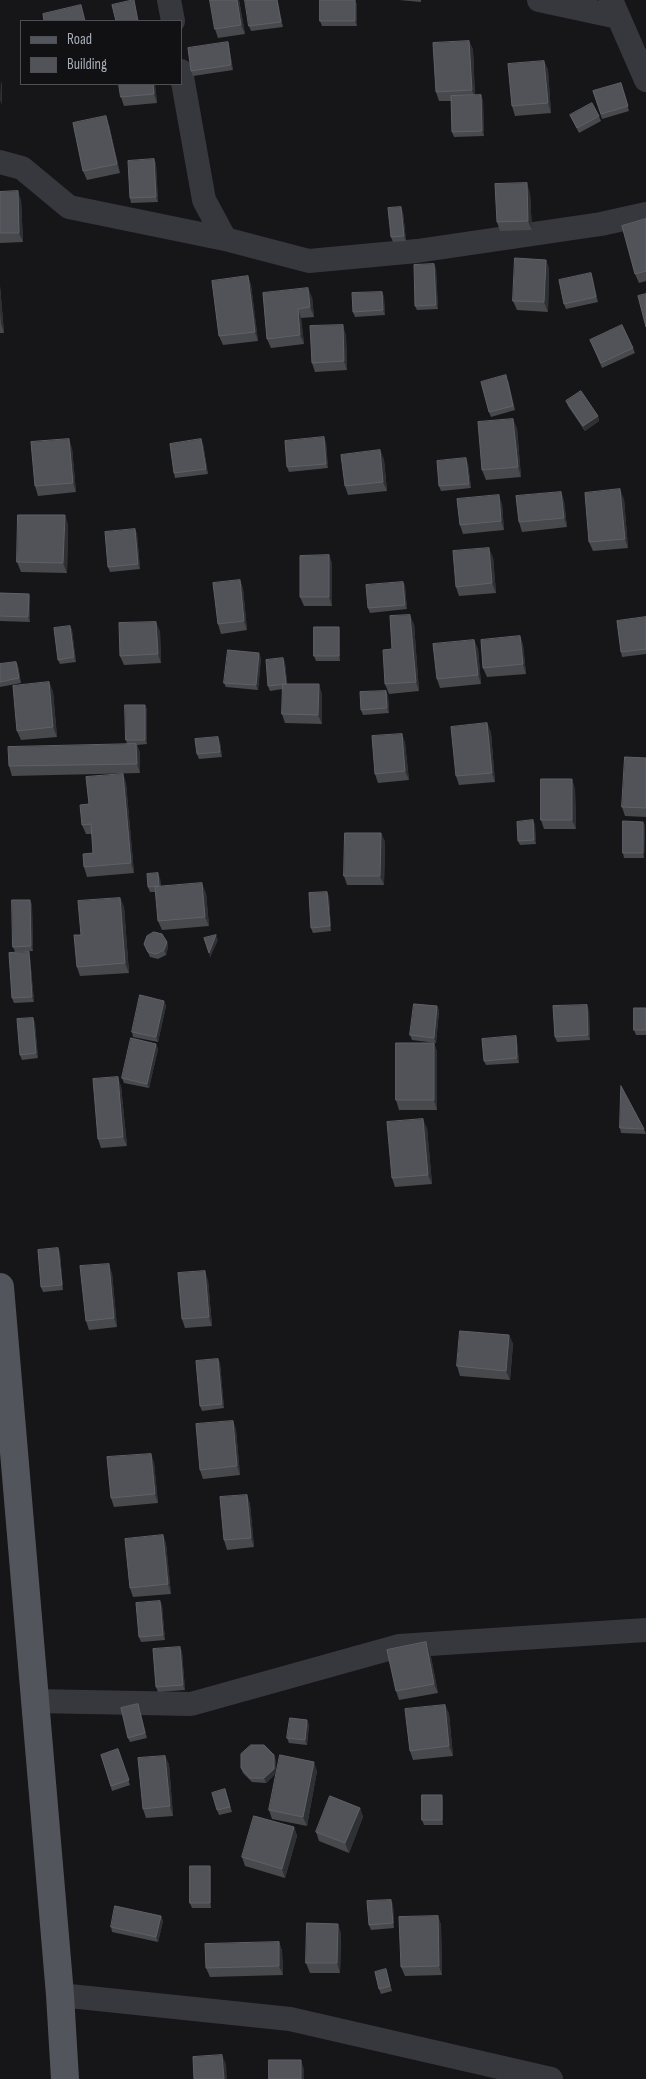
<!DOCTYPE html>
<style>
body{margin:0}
#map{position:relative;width:646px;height:2079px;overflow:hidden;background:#161618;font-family:"Sofia Sans Condensed",sans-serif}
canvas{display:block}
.legend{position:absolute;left:20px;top:20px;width:162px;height:65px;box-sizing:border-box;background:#111113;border:1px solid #4d4f55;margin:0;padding:6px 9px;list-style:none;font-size:15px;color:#a8adb8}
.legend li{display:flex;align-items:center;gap:10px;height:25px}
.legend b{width:25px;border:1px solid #4d4f55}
</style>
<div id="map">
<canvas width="646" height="2079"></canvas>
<ul class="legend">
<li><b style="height:6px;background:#53555c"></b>Road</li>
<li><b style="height:14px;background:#525359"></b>Building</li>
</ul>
</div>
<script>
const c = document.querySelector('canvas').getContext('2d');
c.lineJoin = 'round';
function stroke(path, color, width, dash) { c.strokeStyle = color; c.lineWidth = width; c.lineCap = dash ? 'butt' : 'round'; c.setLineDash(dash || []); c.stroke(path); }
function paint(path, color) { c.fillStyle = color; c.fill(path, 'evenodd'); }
stroke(new Path2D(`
 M169,0L173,21
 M539,0L618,17
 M611,0L646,80
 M181,71L204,200L225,239L309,261L417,251L601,224L646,214
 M0,162L22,168L69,207L225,239
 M34,1701L191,1704L399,1646L646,1630
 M60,1995L290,2019L551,2079`), '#37383d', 24);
stroke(new Path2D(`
 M0,1287L60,1995L65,2079`), '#53555c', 28);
paint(new Path2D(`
 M210,0H239L245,34L218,38L215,29Z
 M277,0L283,27L251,31L249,26Z
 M355,0L357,5V26H322L320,21Z
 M399,0H421V2Z
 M469,41L473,50L475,96L483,100L484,136L454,137L452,132L451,101H439L436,92Z
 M228,42L229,46L233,70L193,76L191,71Z
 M544,61L548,70L551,113L515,116L512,106Z
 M621,83L629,111L602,119L593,91Z
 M119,84H155L157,103L124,106L121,97Z
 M570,115L599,116L601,121L579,133Z
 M109,125L120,173L87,180L83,171Z
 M154,159L156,164L158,202L131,203L130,198Z
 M0,192L21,200L23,242L0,243Z
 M530,193L532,230L500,231L497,222Z
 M403,212L406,241L393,242L391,237Z
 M646,219V281L639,283L635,274Z
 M546,260L549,269L548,312L517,310L513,301Z
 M436,268L438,309L417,310L415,306Z
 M591,273L598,302L566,309L564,304Z
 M248,276L251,285L258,341L223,345L219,336Z
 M0,286L4,333H0Z
 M382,292L384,297L385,315L355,317L353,312Z
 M263,293L312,297L314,317L301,318L304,344L271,348L267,339Z
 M346,335L347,370L315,372L312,363Z
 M590,340L633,348L635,353L602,368Z
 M508,380L515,410L491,417L489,412Z
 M566,401L598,416L599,421L585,431L568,406Z
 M517,428L521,477L486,480L482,470Z
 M201,439L203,444L208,474L175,478L174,473Z
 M326,442L328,468L289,472L287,467Z
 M72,448L76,492L38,496L35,486Z
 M380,450L384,460L387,491L348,495L345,486Z
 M468,463L471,488L441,491L439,486Z
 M561,492L564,501L567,527L522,532L519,522Z
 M624,499L628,548L593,551L589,542Z
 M502,504L504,530L463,534L460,525Z
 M68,524L67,573L21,572L17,562Z
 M135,529L137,534L140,569L110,572L108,567Z
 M329,555L332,564V606H304L300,597Z
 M493,557L496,593L459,596L456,587Z
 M240,580L243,589L247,630L221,634L218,624Z
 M403,582L405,586L407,609L370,613L368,608Z
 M0,593L29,594L30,599V622L0,621Z
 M646,617V654L622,657L621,652Z
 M414,624L419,691L389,694L385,684L392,649Z
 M70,626L72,630L76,662L60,664L58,660Z
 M339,627L340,632V661H316L314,656Z
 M160,631L161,663L124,665L120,656Z
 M520,636L523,645L526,674L487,677L483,668Z
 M474,640L478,649L481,684L440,688L437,679Z
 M261,658L258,690L226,687L224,683Z
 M283,658L285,663L287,684L322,694V724L285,723L282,714L283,689L270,691L268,686Z
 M16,662L18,666L21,683L0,687V664Z
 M49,682L53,692L57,737L21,740L17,731Z
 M386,691L388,696L389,713L363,715L361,710Z
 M145,705L147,710V744L137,745L140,753V773L12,776L9,766L127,744L126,740Z
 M487,723L491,733L495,782L459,785L456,776Z
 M402,734L405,743L409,780L378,783L375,774Z
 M220,742L222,757L199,759L197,754Z
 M646,758V817L625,816L622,807Z
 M123,774L126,783L134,873L87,877L84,867L93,853L92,834H86L82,825L89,804Z
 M575,788L576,829H544L541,820Z
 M533,820L535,825L536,844L520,845L518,841Z
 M643,822L645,826L644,858H624L623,853Z
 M381,833L385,842L384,885H347L344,876Z
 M160,878L161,887L206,893L209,926L162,930L158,921L156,892H150L148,887Z
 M327,892L329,897L331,931L313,933L311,928Z
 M120,898L124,907L129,973L80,976L77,967Z
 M30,900L32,905L33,951L15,952L13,947Z
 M167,942L168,947L166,955L158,959L150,957L144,944Z
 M30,957L34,1002L14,1003L12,998Z
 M164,1001L166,1006L158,1042L133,1037L132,1032Z
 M437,1006L439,1011L436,1043L412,1040L410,1035Z
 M646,1008V1035H636L634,1030Z
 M589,1010L590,1040L557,1042L555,1037Z
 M33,1018L35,1023L38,1058L22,1060L20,1055Z
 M516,1036L517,1041L519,1063L486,1065L484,1061Z
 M434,1043L437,1052V1110H399L396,1100Z
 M156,1044L158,1049L149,1088L124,1083L122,1078Z
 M121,1086L127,1146L101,1148L98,1139Z
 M427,1128L432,1184L395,1187L392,1178Z
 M620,1128L644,1129L646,1134L621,1133Z
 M58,1248L60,1253L63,1290L43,1292L41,1287Z
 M112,1273L117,1327L89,1330L86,1321Z
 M208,1280L212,1326L185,1328L182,1319Z
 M509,1335L513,1344L510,1380L460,1376L457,1366Z
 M218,1359L220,1363L224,1408L202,1411L200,1406Z
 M233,1421L236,1430L240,1475L203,1479L200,1470Z
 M151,1454L154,1463L158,1503L114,1507L111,1498Z
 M247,1495L250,1504L254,1547L227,1550L224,1540Z
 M163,1535L166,1544L171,1594L133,1597L130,1588Z
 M162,1605L165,1640L141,1642L139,1637Z
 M180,1647L182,1652L185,1690L158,1692L156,1687Z
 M430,1652L438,1693L399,1700L396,1691Z
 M138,1704L147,1738L130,1742L128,1738Z
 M445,1705L449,1714L453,1756L413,1760L410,1751Z
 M309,1724L307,1745L289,1743L287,1738Z
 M118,1749L130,1785L112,1791L101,1755Z
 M165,1756L169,1765L173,1816L146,1818L143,1809Z
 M276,1760L275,1774L266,1783L252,1782L243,1773L241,1768Z
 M317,1771L307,1826L272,1819L269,1810Z
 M225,1789L232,1812L219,1815L217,1810Z
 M443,1800V1825H424L422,1820Z
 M360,1808L363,1817L349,1853L319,1841L316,1832Z
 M294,1827L297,1836L285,1878L245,1866L242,1857Z
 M210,1866L211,1871V1908H192L190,1903Z
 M393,1904L394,1928L371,1930L369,1925Z
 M161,1916L163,1921L158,1942L112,1932L111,1927Z
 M438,1916L441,1925L442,1975L405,1976L401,1967Z
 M341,1933L340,1973H310L306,1963Z
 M279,1942L282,1951L283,1975L210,1977L206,1968Z
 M386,1969L392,1991L381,1994L379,1989Z`), '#47494d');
paint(new Path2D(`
 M237,0H239L245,34L241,25Z
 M277,0L278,1L283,27L281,22Z
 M355,0L357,5V26L355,21Z
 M469,41L473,50L475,100L472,90Z
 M228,42L229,46L233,70L231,65Z
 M544,61L548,70L551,113L548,103Z
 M1,80L2,85V105L0,100Z
 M153,84H155L157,103L154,94Z
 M481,95L483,100L484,136L482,131Z
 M106,116L109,125L120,173L117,164Z
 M154,159L156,164L158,202L156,197Z
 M527,183L530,193L532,230L528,221Z
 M18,191L21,200L23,242L19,233Z
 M401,207L403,212L406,241L404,236Z
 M546,260L549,269L548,312L544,302Z
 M434,264L436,268L438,309L436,305Z
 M591,273L593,278L598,302L596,297Z
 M248,276L251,285L258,341L255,332Z
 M0,286L4,333L1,324L0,313Z
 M308,288L312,297L314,317L310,307Z
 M382,292L384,297L385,315L383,310Z
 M298,309L301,318L304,344L300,335Z
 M343,325L346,335L347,370L344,361Z
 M598,416L599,421L585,431L583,426Z
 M513,419L517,428L521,477L518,467Z
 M324,437L326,442L328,468L326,464Z
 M69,439L72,448L76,492L73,483Z
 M201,439L203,444L208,474L206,469Z
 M380,450L384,460L387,491L383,482Z
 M466,458L468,463L471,488L469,484Z
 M620,489L624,499L628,548L625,539Z
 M561,492L564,501L567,527L564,518Z
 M499,495L502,504L504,530L501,521Z
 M65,515L68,524L67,573L63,563Z
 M135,529L137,534L140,569L138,564Z
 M489,548L493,557L496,593L492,583Z
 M329,555L332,564V606L329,597Z
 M240,580L243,589L247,630L244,621Z
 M403,582L405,586L407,609L405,605Z
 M29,594L30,599V622L28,617Z
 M410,615L414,624L419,691L416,682Z
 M156,622L160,631L161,663L158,654Z
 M70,626L72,630L76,662L74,657Z
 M339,627L340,632V661L339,656Z
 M520,636L523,645L526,674L523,664Z
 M474,640L478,649L481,684L478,675Z
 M259,653L261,658L258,690L256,685Z
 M283,658L285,663L288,688L286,684Z
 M16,662L18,666L21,683L19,678Z
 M49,682L53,692L57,737L53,727Z
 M319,684L322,694V724L318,715Z
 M386,691L388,696L389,713L387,708Z
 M145,705L147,710V744L145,740Z
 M487,723L491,733L495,782L492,773Z
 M402,734L405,743L409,780L405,771Z
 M218,737L220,742L222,757L220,752Z
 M136,744L140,753V773L137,764Z
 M123,774L126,783L134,873L131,863Z
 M572,779L575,788L576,829L572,820Z
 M533,820L535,825L536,844L534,840Z
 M643,822L645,826L644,858L643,853Z
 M381,833L385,842L384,885L380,876Z
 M158,873L160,878L161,891L159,886Z
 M202,883L206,893L209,926L205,917Z
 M327,892L329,897L331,931L330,926Z
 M120,898L124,907L129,973L125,963Z
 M30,900L32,905L33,951L31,946Z
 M216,935L218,940L210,958L209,953Z
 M167,942L168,947L166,955L164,950Z
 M29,952L30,957L34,1002L32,997Z
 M164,1001L166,1006L158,1042L156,1037Z
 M587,1005L589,1010L590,1040L588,1035Z
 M437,1006L439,1011L436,1043L434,1038Z
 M33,1018L35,1023L38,1058L36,1053Z
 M516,1036L517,1041L519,1063L517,1058Z
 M434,1043L437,1052V1110L434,1100Z
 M156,1044L158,1049L149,1088L147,1084Z
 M118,1077L121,1086L127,1146L123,1137Z
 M423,1119L427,1128L432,1184L428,1175Z
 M58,1248L60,1253L63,1290L62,1285Z
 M109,1264L112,1273L117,1327L114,1318Z
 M205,1271L208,1280L212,1326L209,1317Z
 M509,1335L513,1344L510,1380L506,1371Z
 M218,1359L220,1363L224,1408L222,1404Z
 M233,1421L236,1430L240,1475L237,1466Z
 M151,1454L154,1463L158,1503L155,1494Z
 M247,1495L250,1504L254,1547L251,1538Z
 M163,1535L166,1544L171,1594L168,1584Z
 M160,1601L162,1605L165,1640L163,1635Z
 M426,1642L430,1652L438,1693L434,1684Z
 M180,1647L182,1652L185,1690L183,1685Z
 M138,1704L140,1709L147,1738L145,1733Z
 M445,1705L449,1714L453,1756L449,1746Z
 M307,1720L309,1724L307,1745L305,1740Z
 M274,1755L276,1760L275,1774L266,1783L264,1778Z
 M165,1756L169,1765L173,1816L170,1806Z
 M314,1762L317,1771L307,1826L303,1817Z
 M442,1795L443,1800V1825L442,1820Z
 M360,1808L363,1817L349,1853L345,1843Z
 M294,1827L297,1836L285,1878L282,1869Z
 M210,1866L211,1871V1908L210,1903Z
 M391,1900L393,1904L394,1928L393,1923Z
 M161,1916L163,1921L158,1942L156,1937Z
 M438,1916L441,1925L442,1975L439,1966Z
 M338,1924L341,1933L340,1973L337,1963Z
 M279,1942L282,1951L283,1975L279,1966Z
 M222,2055L226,2064L227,2079H224Z
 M301,2060L304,2069V2079H301Z`), '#2f3033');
const building = new Path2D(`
 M134,0L138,21H116L112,5Z
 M210,0H237L241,25L215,29Z
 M245,0H277L281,22L249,26Z
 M320,0H355V21H320Z
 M81,5L85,21H44L43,14Z
 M469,41L472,90L436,92L433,43Z
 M228,42L231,65L191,71L188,48Z
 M544,61L548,103L512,106L508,64Z
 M621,83L628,106L601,114L593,91Z
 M119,84H153L154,94L121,97Z
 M481,95L482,131L452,132L451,96Z
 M592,103L599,116L577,128L570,115Z
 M106,116L117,164L83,171L73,123Z
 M154,159L156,197L130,198L128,161Z
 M527,183L528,221L497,222L495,184Z
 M18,191L19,233H0V192Z
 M401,207L404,236L391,237L388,208Z
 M646,219V271L635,274L622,226Z
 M515,258L546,260L544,302L513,301Z
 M434,264L436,305L415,306L414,265Z
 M591,273L596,297L564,304L559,280Z
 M248,276L255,332L219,336L212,281Z
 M308,288L310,307L298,309L300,335L267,339L263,293Z
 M382,292L383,310L353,312L352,293Z
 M646,294V327L638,296Z
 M343,325L344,361L312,363L310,326Z
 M622,325L633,348L601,363L590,340Z
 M506,375L513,406L489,412L481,382Z
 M581,391L598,416L583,426L566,401Z
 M513,419L518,467L482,470L478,422Z
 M324,437L326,464L287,467L285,441Z
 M69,439L73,483L35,486L31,442Z
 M201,439L206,469L174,473L170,444Z
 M380,450L383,482L345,486L341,455Z
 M466,458L469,484L439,486L437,461Z
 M620,489L625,539L589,542L585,493Z
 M561,492L564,518L519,522L516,496Z
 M499,495L501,521L460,525L457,499Z
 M18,515H65L63,563L17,562Z
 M135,529L138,564L108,567L105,532Z
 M489,548L492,583L456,587L453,551Z
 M329,555V597H300V556Z
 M240,580L244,621L218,624L213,583Z
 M403,582L405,605L368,608L366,585Z
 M0,593L29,594L28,617L0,616Z
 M410,615L416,682L385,684L383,650L392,649L390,616Z
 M646,617V649L621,652L617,621Z
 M156,622L158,654L120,656L119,623Z
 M70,626L74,657L58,660L54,628Z
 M314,627H339V656H314Z
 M520,636L523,664L483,668L481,640Z
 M474,640L478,675L437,679L433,644Z
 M228,650L259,653L256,685L224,683Z
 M283,658L286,684L268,686L266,660Z
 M16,662L19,678L0,682V664Z
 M49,682L53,727L17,731L13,686Z
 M283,684H319L318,715L282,714Z
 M386,691L387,708L361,710L360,692Z
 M125,705H145V740H126Z
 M487,723L492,773L456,776L451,727Z
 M402,734L405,771L375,774L372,736Z
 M218,737L220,752L197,754L195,739Z
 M136,744L137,764L9,766L8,747Z
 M625,757L646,758V808L622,807Z
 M123,774L131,863L84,867L83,854L93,853L91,824L82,825L80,805L89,804L86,777Z
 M541,779H572V820H541Z
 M533,820L534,840L518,841L517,822Z
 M623,821L643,822V853H623Z
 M345,833H381L380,876H344Z
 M158,873L159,886L148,887L147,874Z
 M202,883L205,917L158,921L155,887Z
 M327,892L330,926L311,928L309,893Z
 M120,898L125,963L77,967L74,935H81L78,901Z
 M12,900H30L31,946L13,947Z
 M154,932L162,934L167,942L164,950L156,954L148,952L144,944L147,936Z
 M216,935L209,953L204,938Z
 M29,952L32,997L12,998L9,953Z
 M140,995L164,1001L156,1037L132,1032Z
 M414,1004L437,1006L434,1038L410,1035Z
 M587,1005L588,1035L555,1037L553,1006Z
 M634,1008H646V1030H634Z
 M33,1018L36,1053L20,1055L17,1019Z
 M516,1036L517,1058L484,1061L482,1039Z
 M131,1038L156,1044L147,1084L122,1078Z
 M396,1043H434V1100H396Z
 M118,1077L123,1137L98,1139L93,1079Z
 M621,1086L644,1129L620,1128Z
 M423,1119L428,1175L392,1178L387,1122Z
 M58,1248L62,1285L41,1287L38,1250Z
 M109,1264L114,1318L86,1321L80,1266Z
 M205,1271L209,1317L182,1319L178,1273Z
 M460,1331L509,1335L506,1371L457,1366Z
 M218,1359L222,1404L200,1406L196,1361Z
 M233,1421L237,1466L200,1470L196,1424Z
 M151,1454L155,1494L111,1498L107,1457Z
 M247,1495L251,1538L224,1540L220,1497Z
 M163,1535L168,1584L130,1588L125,1539Z
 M160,1601L163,1635L139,1637L136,1603Z
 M426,1642L434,1684L396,1691L387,1650Z
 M180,1647L183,1685L156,1687L153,1649Z
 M138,1704L145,1733L128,1738L121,1708Z
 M445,1705L449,1746L410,1751L405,1709Z
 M290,1718L307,1720L305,1740L287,1738Z
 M251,1745H264L274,1755V1769L264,1778H250L241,1768V1754Z
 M118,1749L129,1780L111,1786L101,1755Z
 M280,1755L314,1762L303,1817L269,1810Z
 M165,1756L170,1806L143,1809L138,1758Z
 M225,1789L230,1807L217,1810L212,1793Z
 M422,1795H442V1820H422Z
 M330,1796L360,1808L345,1843L316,1832Z
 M254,1816L294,1827L282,1869L242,1857Z
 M190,1866H210V1903H190Z
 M391,1900L393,1923L369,1925L367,1901Z
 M115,1906L161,1916L156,1937L111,1927Z
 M438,1916L439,1966L401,1967L399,1917Z
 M307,1923L338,1924L337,1963H306Z
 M279,1942V1966L206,1968L205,1944Z
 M386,1969L390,1986L379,1989L375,1972Z
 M222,2055L224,2079H194L193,2057Z
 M269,2060H301V2079H269Z`);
paint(building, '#525359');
stroke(building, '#5f6168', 1);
</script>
